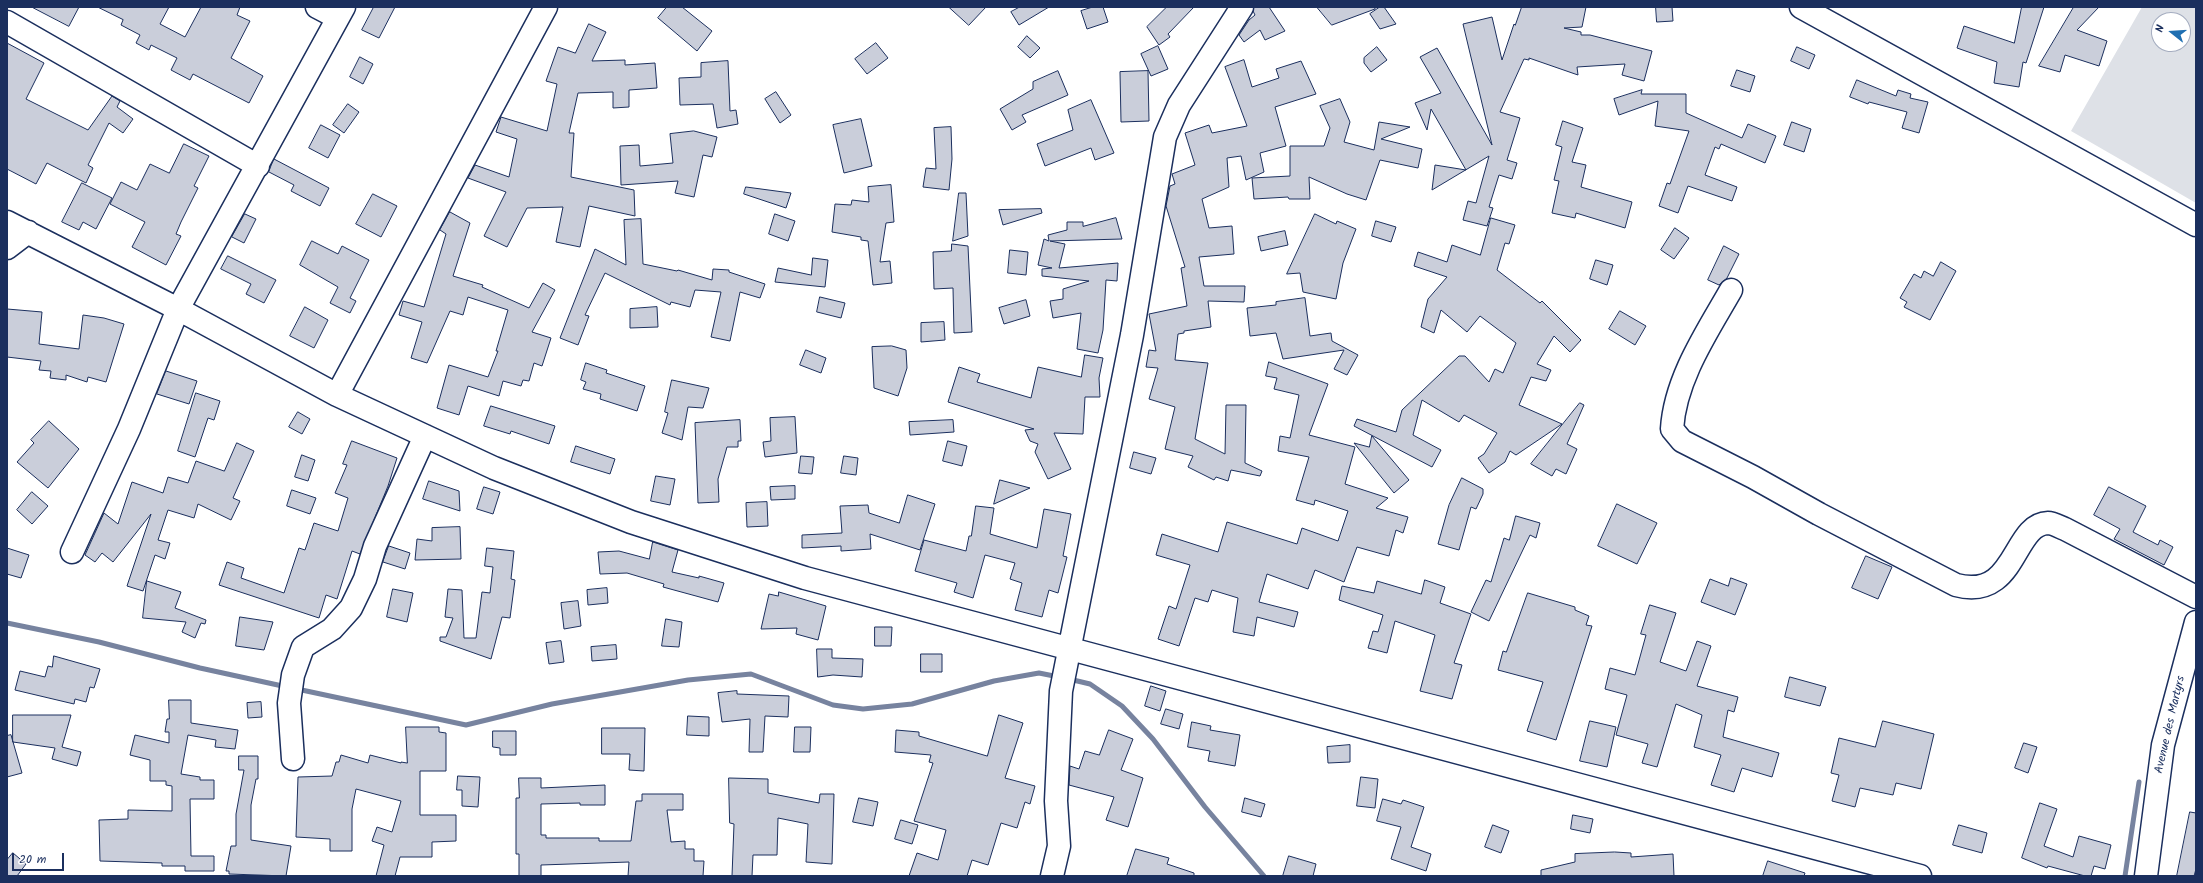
<!DOCTYPE html>
<style>
body{margin:0}
#map{position:relative;width:2203px;height:883px;overflow:hidden;background:#fff;font-family:Kalam,sans-serif}
canvas{display:block}
.frame{position:absolute;inset:0;border:8px solid #1b2f5e;pointer-events:none}
.north{position:absolute;left:2151px;top:12px;width:40px;height:40px;box-sizing:border-box;background:#fff;border:1px solid #a4acbf;border-radius:50%;rotate:287deg;font-size:11px;font-weight:700;line-height:16px;text-align:center;color:#1b2f5e}
.north::after{content:'';display:block;margin:auto;width:14px;height:18px;background:#1f6fb2;clip-path:polygon(50% 0,100% 100%,50% 72%,0 100%)}
.scale{position:absolute;left:12px;top:853px;width:52px;height:18px;box-sizing:border-box;border:2px solid #1b2f5e;border-top:0;padding-left:5px;font-size:12px;line-height:14px;white-space:nowrap;color:#1b2f5e;-webkit-text-stroke:3px #fff;paint-order:stroke}
</style>
<div id="map">
<canvas width="2203" height="883"></canvas>
<div class="frame"></div>
<div class="north">N</div>
<div class="scale">20 m</div>
</div>
<script>
const c = document.querySelector('canvas').getContext('2d');
c.lineJoin = 'round';
function paint(path, color) { c.fillStyle = color; c.fill(path, 'evenodd'); }
function stroke(path, color, width, dash) { c.strokeStyle = color; c.lineWidth = width; c.lineCap = dash ? 'butt' : 'round'; c.setLineDash(dash || []); c.stroke(path); }
function drawText(font, color, halo, rows, align = 'center') {
  c.font = font + ' Kalam,sans-serif'; c.lineWidth = 3; c.setLineDash([]); c.textBaseline = 'middle'; c.strokeStyle = halo; c.fillStyle = color; for (const [text, x, y, turn = 0] of rows) {
    c.save(); c.translate(x, y); c.rotate((+turn || 0) * Math.PI / 180); c.textAlign = isNaN(turn) ? turn : align; if (halo) c.strokeText(text, 0, 0); c.fillText(text, 0, 0); c.restore();
  }
}
paint(new Path2D(`
 M2142,7H2196V203L2071,131ZM2159,20H2183V44H2159Z`), '#dee1e7');
stroke(new Path2D(`
 M7,623L99,642L200,668L287,687
 M1069,679L1090,684L1122,706L1153,739L1205,807L1264,876
 M297,689L466,725L552,704L688,680L751,674L833,705L863,709L912,704L994,681L1039,673L1059,677
 M2125,876L2139,782`), '#77839f', 5);
const building = new Path2D(`
 M32,7H79L69,26Z
 M98,7H169L160,24L185,37L201,7H240L237,15L250,21L231,58L263,76L249,103L193,74L190,80L171,70L177,58L151,45L149,50L136,43L140,35L121,25L123,20Z
 M374,7H395L379,38L362,30Z
 M667,7H682L712,31L697,51L658,18Z
 M949,7H986L969,25Z
 M1020,7H1049L1019,25L1011,12Z
 M1093,7H1103L1108,22L1087,29L1081,11Z
 M1167,7H1194L1168,34L1170,37L1159,45L1147,27Z
 M1254,7H1269L1285,31L1265,40L1260,30L1244,42L1239,35L1249,20L1255,15L1253,11Z
 M1317,7H1375V9L1332,25Z
 M1380,7H1384L1396,24L1380,29L1370,14Z
 M1522,7H1586L1582,27L1564,28L1581,32V35H1590L1652,51L1644,81L1622,75L1625,64L1577,67L1578,75L1529,58V60L1524,59L1500,112L1520,118L1507,160L1517,163L1512,179L1499,175L1489,207L1493,208L1487,226L1463,220L1468,201L1476,203L1489,156L1432,190L1435,165L1466,170L1431,109L1427,130L1415,103L1441,93L1420,57L1437,48L1492,145L1463,24L1492,17L1502,60L1514,24L1515,25Z
 M1656,7H1672L1673,21L1657,22Z
 M2022,7H2044L2026,63L2023,62L2019,87L1994,83L1997,62L1957,48L1964,26L2014,43Z
 M2074,7H2099L2077,30L2107,41L2099,66L2065,55L2060,72L2039,66Z
 M589,24L606,32L592,61L625,60V65L655,63L657,88L629,90V107L613,108V92L578,93L569,133H574L571,177L634,190L635,216L589,206L580,247L556,242L563,207L527,208L507,247L484,236L506,192L468,178L475,165L509,177L517,139L496,132L501,117L547,131L557,84L546,81L558,47L575,53Z
 M1027,36L1040,48L1030,58L1018,47Z
 M7,43L44,63L26,99L88,130L112,96L120,101L117,107L133,119L123,133L109,123L88,165L93,168L86,183L47,163L36,184L7,169Z
 M876,43L888,58L867,74L855,59Z
 M1158,46L1168,69L1151,76L1141,54Z
 M1377,47L1387,60L1371,72L1364,63V58Z
 M1797,47L1815,55L1809,69L1791,61Z
 M360,57L373,64L363,84L350,77Z
 M1244,60L1252,87L1279,78L1276,69L1301,61L1316,94L1275,107L1286,146L1260,153L1264,172L1246,180L1241,156L1227,158L1229,187L1202,199L1209,228L1232,226L1234,254L1199,257L1204,286H1245L1244,302L1208,301L1211,327L1184,331V333L1178,334L1175,360L1208,363L1195,439L1225,454L1226,405H1246L1245,463L1262,471L1260,476L1231,470L1228,481L1216,477L1214,480L1188,467L1193,456L1165,449L1175,407L1149,399L1158,368L1146,367L1149,350L1156,351L1149,314L1187,306L1181,268L1185,267L1166,206L1170,186L1175,184L1172,174L1195,165L1185,133L1209,125L1212,133L1247,126L1225,67Z
 M728,61L730,111L736,110L738,124L717,128L713,104L680,105L679,78L701,77V63Z
 M1737,70L1755,76L1750,92L1731,86Z
 M1058,71L1068,95L1022,115L1026,122L1012,130L1000,109L1033,89V82Z
 M1148,71L1149,121L1121,122L1120,72Z
 M1857,80L1896,96L1898,90L1911,94L1910,98L1928,102L1919,133L1902,128L1907,112L1869,102L1868,104L1850,97Z
 M1642,90L1641,94H1686V113L1742,138L1748,124L1776,136L1765,163L1721,144L1719,149L1715,147L1705,175L1737,187L1732,201L1688,186L1678,213L1659,206L1667,183L1670,184L1689,131L1655,126L1658,101L1619,115L1614,99Z
 M776,92L791,115L780,123L765,99Z
 M1340,99L1350,122L1344,142L1374,150L1379,122L1410,127L1381,139L1422,149L1418,168L1380,160L1366,200L1347,194L1309,177L1310,199H1289L1288,197L1254,199L1252,178L1290,176V146H1324L1330,128L1320,106Z
 M1091,100L1114,153L1095,160L1091,148L1045,166L1037,144L1073,130L1068,110Z
 M348,104L359,112L344,133L333,125Z
 M861,119L872,166L844,173L833,125Z
 M1563,121L1583,128L1572,162L1586,165L1581,187L1632,202L1625,228L1576,213L1575,218L1552,213L1559,181L1554,180L1562,147L1556,145Z
 M1792,122L1811,129L1804,152L1784,145Z
 M321,125L340,135L328,158L309,148Z
 M951,127L952,159L949,190L923,187L926,168L936,169L934,128Z
 M694,131L717,137L712,157L703,155L694,197L675,193L678,181L621,185L620,146L639,145L640,166L673,163L670,134Z
 M184,144L209,156L194,186L198,188L181,222L176,234L181,236L166,265L132,247L145,222L110,204L121,182L137,190L150,164L169,173Z
 M274,159L329,188L320,206L291,191L294,185L269,172Z
 M82,183L112,198L96,229L83,222L79,230L62,222Z
 M891,185L894,222L886,223L880,262L890,261L892,283L873,285L868,241L861,240V237L832,232L835,204L851,205L852,200L869,202L868,187Z
 M746,187L791,193L786,208L744,194Z
 M959,193H966L968,236L953,241Z
 M373,194L397,206L381,237L356,224Z
 M1041,209L1042,213L1003,225L999,210Z
 M450,212L470,223L453,276L483,285L482,287L529,308L543,283L555,290L532,332L551,338L542,366L534,363L529,381L523,380L521,386L503,381L499,396L468,386L459,415L437,408L449,365L488,377L498,351H496L508,310L468,297L463,315L450,311L427,363L411,358L422,322L399,315L403,301L424,307L446,234L440,230Z
 M245,214L256,219L244,243L232,237Z
 M775,214L795,221L788,241L769,234Z
 M1315,214L1336,224L1337,221L1356,229L1343,263L1336,299L1303,292L1300,273L1287,274Z
 M1116,218L1122,239L1050,241L1065,244L1059,268L1118,263L1117,281L1106,280L1103,330L1098,353L1077,349L1081,313L1053,318L1050,301L1063,299V289L1089,281L1042,276V269L1052,268L1038,265L1044,239L1049,241L1048,235L1067,230V222H1083V226Z
 M1491,218L1515,225L1509,244L1505,243L1497,270L1540,303L1542,301L1581,340L1570,352L1554,336L1537,364L1551,370L1546,381L1531,377L1519,405L1562,424L1516,455L1510,451L1505,462L1489,473L1478,458L1484,454L1497,433L1464,415L1459,422L1422,400L1413,435L1441,450L1432,467L1354,426L1357,419L1396,432L1402,410L1459,356H1465L1489,382L1495,369L1503,373L1516,343L1480,316L1467,332L1441,310L1434,333L1421,327L1428,299L1447,277L1414,266L1418,252L1447,262L1452,245L1480,255Z
 M641,219L643,264L677,271L678,270L712,280L713,269L729,270V272L765,284L760,298L740,292L730,341L711,337L721,292L695,290L690,307L671,302L670,305L605,273L585,315L589,316L578,345L560,338L595,249L626,265L624,220Z
 M1376,221L1396,227L1391,242L1372,236Z
 M1675,228L1689,238L1674,259L1661,250Z
 M1285,231L1288,245L1261,251L1258,237Z
 M312,241L338,254L342,246L369,260L350,298L356,301L350,313L330,303L338,287L300,265Z
 M952,244L968,246L972,332L954,333L953,288L934,289L933,252L951,251Z
 M1724,246L1739,254L1727,278L1719,285L1708,280Z
 M1010,250L1028,252L1026,275L1008,273Z
 M228,256L276,280L264,303L246,294L251,284L221,269Z
 M813,258L828,260L825,287L775,282L778,268L811,275Z
 M1596,260L1613,265L1607,285L1590,279Z
 M1941,262L1956,271L1930,320L1904,307L1907,302L1900,298L1914,274L1921,278L1924,271L1933,276Z
 M820,297L845,303L841,318L817,312Z
 M1305,298L1310,336L1331,333L1332,341L1358,355L1347,375L1334,369L1344,350L1283,359L1276,333L1250,336L1247,308L1276,305V302Z
 M1026,300L1030,316L1004,324L999,308Z
 M305,307L328,320L314,348L290,336Z
 M657,307L658,327L630,328V309Z
 M7,309L42,312L39,344L79,349L83,315L104,318L124,324L106,382L88,377L87,382L66,375V380L50,378L51,371L39,370L41,361L7,357Z
 M1620,311L1646,326L1635,345L1609,329Z
 M944,322L945,340L921,342V323Z
 M892,346L906,350L907,368L898,396L874,388L872,347Z
 M806,350L826,358L821,373L800,365Z
 M1085,355L1103,358L1099,378L1100,397H1085L1083,434L1054,433L1071,469L1048,479L1035,452L1038,444L1030,441L1025,430L1034,429L948,402L959,367L980,374L977,382L1031,398L1038,367L1081,377Z
 M1269,362L1328,384L1309,435L1355,447L1345,484L1388,498L1376,508L1408,517L1403,533L1396,530L1389,556L1357,547L1344,582L1315,570L1308,589L1267,574L1259,602L1298,612L1294,627L1257,617L1254,636L1233,632L1238,598L1212,590L1208,602L1195,598L1179,646L1158,639L1169,606L1176,609L1190,565L1156,555L1162,534L1218,552L1227,522L1297,544L1302,528L1338,541L1348,511L1315,500L1314,505L1296,500L1309,457L1278,451L1280,436L1290,438L1299,395L1274,389L1277,378L1266,376Z
 M586,363L607,370L606,373L645,386L637,411L600,399L601,394L583,389L586,382L581,380Z
 M166,371L197,381L189,404L157,394Z
 M672,380L709,388L703,408L688,407L682,440L662,433L668,413L665,412Z
 M196,393L220,401L214,420L208,418L195,457L178,451Z
 M1580,403L1584,405L1567,444L1577,449L1566,474L1556,469L1552,476L1531,464Z
 M491,406L555,426L549,444L511,431L510,434L484,426Z
 M298,412L310,419L302,434L289,427Z
 M795,417L797,453L765,457L763,442L771,441L770,418Z
 M740,420L741,441H738V447H727L718,479L719,502L698,503L695,423Z
 M953,420L954,432L910,435L909,422Z
 M49,421L79,449L48,488L17,462L34,443L31,440Z
 M1372,436L1409,480L1394,493L1354,443L1369,447Z
 M352,441L397,458L388,486L360,554L352,551L337,599L326,595L319,618L219,585L227,562L244,568L241,578L284,593L299,548L305,550L314,523L338,531L348,498L335,493L347,465L343,464Z
 M948,441L967,446L962,466L943,461Z
 M237,443L254,451L233,498L240,501L231,520L198,504L194,518L168,510L158,540L170,543L165,559L155,555L143,591L127,586L151,514L113,562L102,553L95,562L85,555L104,513L118,524L132,482L163,493L168,477L188,483L196,461L224,471Z
 M576,446L615,459L610,474L571,462Z
 M1134,452L1156,458L1151,474L1130,468Z
 M302,455L315,460L308,481L295,477Z
 M801,456L814,457L812,474L799,473Z
 M844,456L858,458L856,475L841,473Z
 M656,476L675,479L670,505L651,501Z
 M1462,478L1483,489V494L1476,509L1471,507L1459,550L1438,544L1449,505Z
 M1000,480L1030,488L994,504Z
 M429,481L459,491L460,511L423,499Z
 M795,486V499L771,500L770,487Z
 M484,487L500,492L493,514L477,509Z
 M2109,487L2146,506L2133,532L2158,545L2160,540L2173,547L2164,565L2114,539L2120,529L2094,515Z
 M292,490L316,498L310,514L287,506Z
 M32,492L48,506L32,524L17,510Z
 M908,495L935,504L920,550L870,534L871,549L841,551V546L802,548V535L842,533L840,506L868,505L869,513L899,523Z
 M767,502L768,526L747,527L746,503Z
 M1617,504L1657,523L1637,564L1598,546Z
 M976,506L994,508L990,534L1037,548L1044,509L1071,514L1063,556L1067,557L1058,593L1049,590L1042,617L1015,610L1022,583L1010,579L1015,563L985,555L973,598L954,592L957,583L915,571L924,540L966,551L969,536H971Z
 M1516,516L1540,523L1536,538L1530,535L1489,621L1471,612L1486,580L1491,582L1504,538L1509,540Z
 M460,527L461,559L415,560L417,539L432,541V528Z
 M653,542L678,550L672,572L699,578V576L724,583L718,602L663,587L664,584L627,573L600,574L598,552L619,551L649,559Z
 M389,546L410,553L405,569L383,562Z
 M7,548L29,555L21,578L7,574Z
 M487,548L514,551L511,579L515,580L510,618L502,617L491,659L440,641V637H446L453,618L445,617L448,589L462,590L464,638H476L482,592L490,593L493,567L485,566Z
 M1866,556L1892,567L1878,599L1852,588Z
 M1731,578L1747,584L1735,615L1701,602L1710,579L1728,586Z
 M1425,580L1445,587L1440,603L1471,614L1454,663L1462,665L1452,699L1420,691L1435,635L1395,621L1387,653L1368,648L1373,631L1378,632L1383,615L1339,600L1342,586L1374,593L1377,581L1421,594Z
 M147,581L181,592L175,608L206,620L205,624L201,623L195,638L182,632L186,622L143,618Z
 M607,588L608,603L588,605L587,590Z
 M393,589L413,593L407,622L387,617Z
 M779,592L826,606L818,640L796,634L797,628L761,629L769,594L778,596Z
 M1528,593L1575,607V610L1589,616L1586,625L1592,626L1556,740L1527,731L1543,682L1498,670L1503,651L1506,652Z
 M578,601L581,626L564,629L561,603Z
 M1650,605L1676,613L1660,662L1686,671L1697,641L1711,646L1697,686L1738,697L1734,712L1728,710L1723,737L1779,753L1772,777L1742,768L1734,792L1711,785L1721,755L1694,747L1702,715L1676,704L1657,767L1642,763L1648,744L1616,735L1627,695L1605,689L1610,668L1635,675L1646,635L1641,634Z
 M240,617L273,622L264,650L236,646Z
 M666,619L682,622L679,647L662,646Z
 M875,627H892L891,646H875Z
 M561,641L564,662L549,664L546,643Z
 M616,645L617,659L592,661L591,647Z
 M817,649H832V658L863,659L862,677L833,675L818,677Z
 M921,654H942V672H921Z
 M54,656L100,669L94,688L90,687L86,702L75,699L74,704L15,690L20,671L45,677L48,666L52,667Z
 M1790,677L1826,687L1820,706L1785,697Z
 M1151,686L1166,691L1160,711L1145,706Z
 M737,691V694L789,696L788,717L765,716L763,752H749L750,719L722,722L718,693Z
 M169,700H191V723L238,730L235,749L215,747L216,740L188,735L181,774L200,777V780H214V799H190L191,856H214V871H185V866H162V863L100,861L99,820L128,819V810L172,811V786L166,785V781H150V760L130,755L135,735L169,743V732H165L167,719H169Z
 M261,702L262,717L248,718L247,703Z
 M1166,709L1183,714L1179,729L1161,724Z
 M13,715H71L62,747L81,752L77,766L52,759L55,748L13,742Z
 M999,715L1023,723L1005,778L1035,786L1030,804L1025,802L1017,828L1001,823L988,865L972,860L967,876H909L917,853L938,860L946,830L914,821L933,763L929,762L931,755L895,752L896,730L919,732V736L987,756Z
 M688,716L709,717V736L687,735Z
 M1590,721L1616,727L1607,767L1580,761Z
 M1883,721L1934,734L1921,789L1896,783L1893,795L1860,788L1855,807L1832,801L1839,775L1831,773L1839,738L1875,747Z
 M1192,722L1211,726L1210,730L1240,735L1235,766L1208,761L1210,751L1188,747Z
 M406,727H439V732L446,733V771H420V815H456V841L432,842V857H400L395,876H376L384,845L372,841L377,827L392,832L401,801L356,789L352,809V851H330V839L296,837L298,777L332,776L336,762H339L341,755L368,763L370,755L401,763V762L407,763Z
 M795,727H811L810,752H794Z
 M602,728H645L644,771L629,770L630,754H602Z
 M1109,730L1133,739L1121,770L1143,778L1128,827L1106,820L1114,797L1069,785L1070,766L1079,769L1085,751L1099,755Z
 M493,731H516V755H500V748L493,747Z
 M11,735L22,773L7,777V736Z
 M2024,743L2037,747L2028,773L2015,768Z
 M1350,745V762L1328,763L1327,747Z
 M239,756H258V779H256L251,805V840L291,846L286,876L229,874V871H226L231,846H236V814L244,770H239Z
 M458,776L480,777L478,807L462,806V790H457Z
 M1361,777L1378,779L1375,808L1357,806Z
 M519,778H541V788L605,785V805H580V803L541,804V835H546V838H599V841H631L636,801H642V794H683V810H667L671,842L685,841V849H694V861H704L703,876H628L629,862L541,865V876H519V854H516V798H519Z
 M729,778L768,779V793L819,803L820,794H834L832,864L806,862L808,824L778,818L777,855H753L752,876H732L734,824L730,823Z
 M859,798L878,802L873,826L853,822Z
 M1245,798L1265,804L1261,817L1242,812Z
 M1383,799L1401,804L1403,800L1424,807L1411,847L1431,854L1426,871L1391,859L1401,827L1377,821Z
 M2040,803L2057,809L2044,846L2073,857L2079,836L2111,845L2105,869L2094,866L2091,876H2085L2048,866L2047,868L2022,858Z
 M2190,812L2196,813V869L2194,876H2177Z
 M1573,815L1593,819L1590,833L1571,829Z
 M901,820L918,825L912,844L895,839Z
 M1493,825L1509,831L1501,853L1485,847Z
 M1959,825L1987,833L1982,853L1953,845Z
 M1136,849L1169,858L1167,864L1194,873V876H1127Z
 M1615,852L1631,853V857L1673,854L1674,876H1541V870L1575,862V854Z
 M13,853L26,864L17,876H7V860Z
 M1289,856L1316,864L1313,876H1283Z
 M1768,861L1805,873L1804,876H1763Z`);
paint(building, '#caceda');
stroke(building, '#1b2f5e', 1);
const minor = new Path2D(`
 M317,7L338,18
 M1801,7L2196,225
 M7,22L258,166
 M7,222L178,309L337,395L494,468L631,522L805,578L1920,876
 M7,248L28,232
 M1731,290C1707,332 1675,379 1672,429L1682,441L1753,477L1819,514L1956,585C2017,601 2012,524 2048,523C2053,523 2060,527 2065,529L2196,597
 M337,395L546,7
 M72,552L129,429L178,309L344,7
 M293,759L289,703L293,675L303,647L332,629L351,608L365,579L375,546L425,436
 M1052,876L1059,846L1056,801L1061,691L1132,335L1165,137L1179,105L1242,7`);
const major = new Path2D(`
 M2146,876L2163,745L2196,622`);
stroke(minor, '#1b2f5e', 25);
stroke(major, '#1b2f5e', 25);
stroke(minor, '#fff', 22);
stroke(major, '#fff', 22);
drawText('12px', '#1b2f5e', '#fff', [
 ["Avenue des Martyrs",2171,725,-77]
]);
</script>
